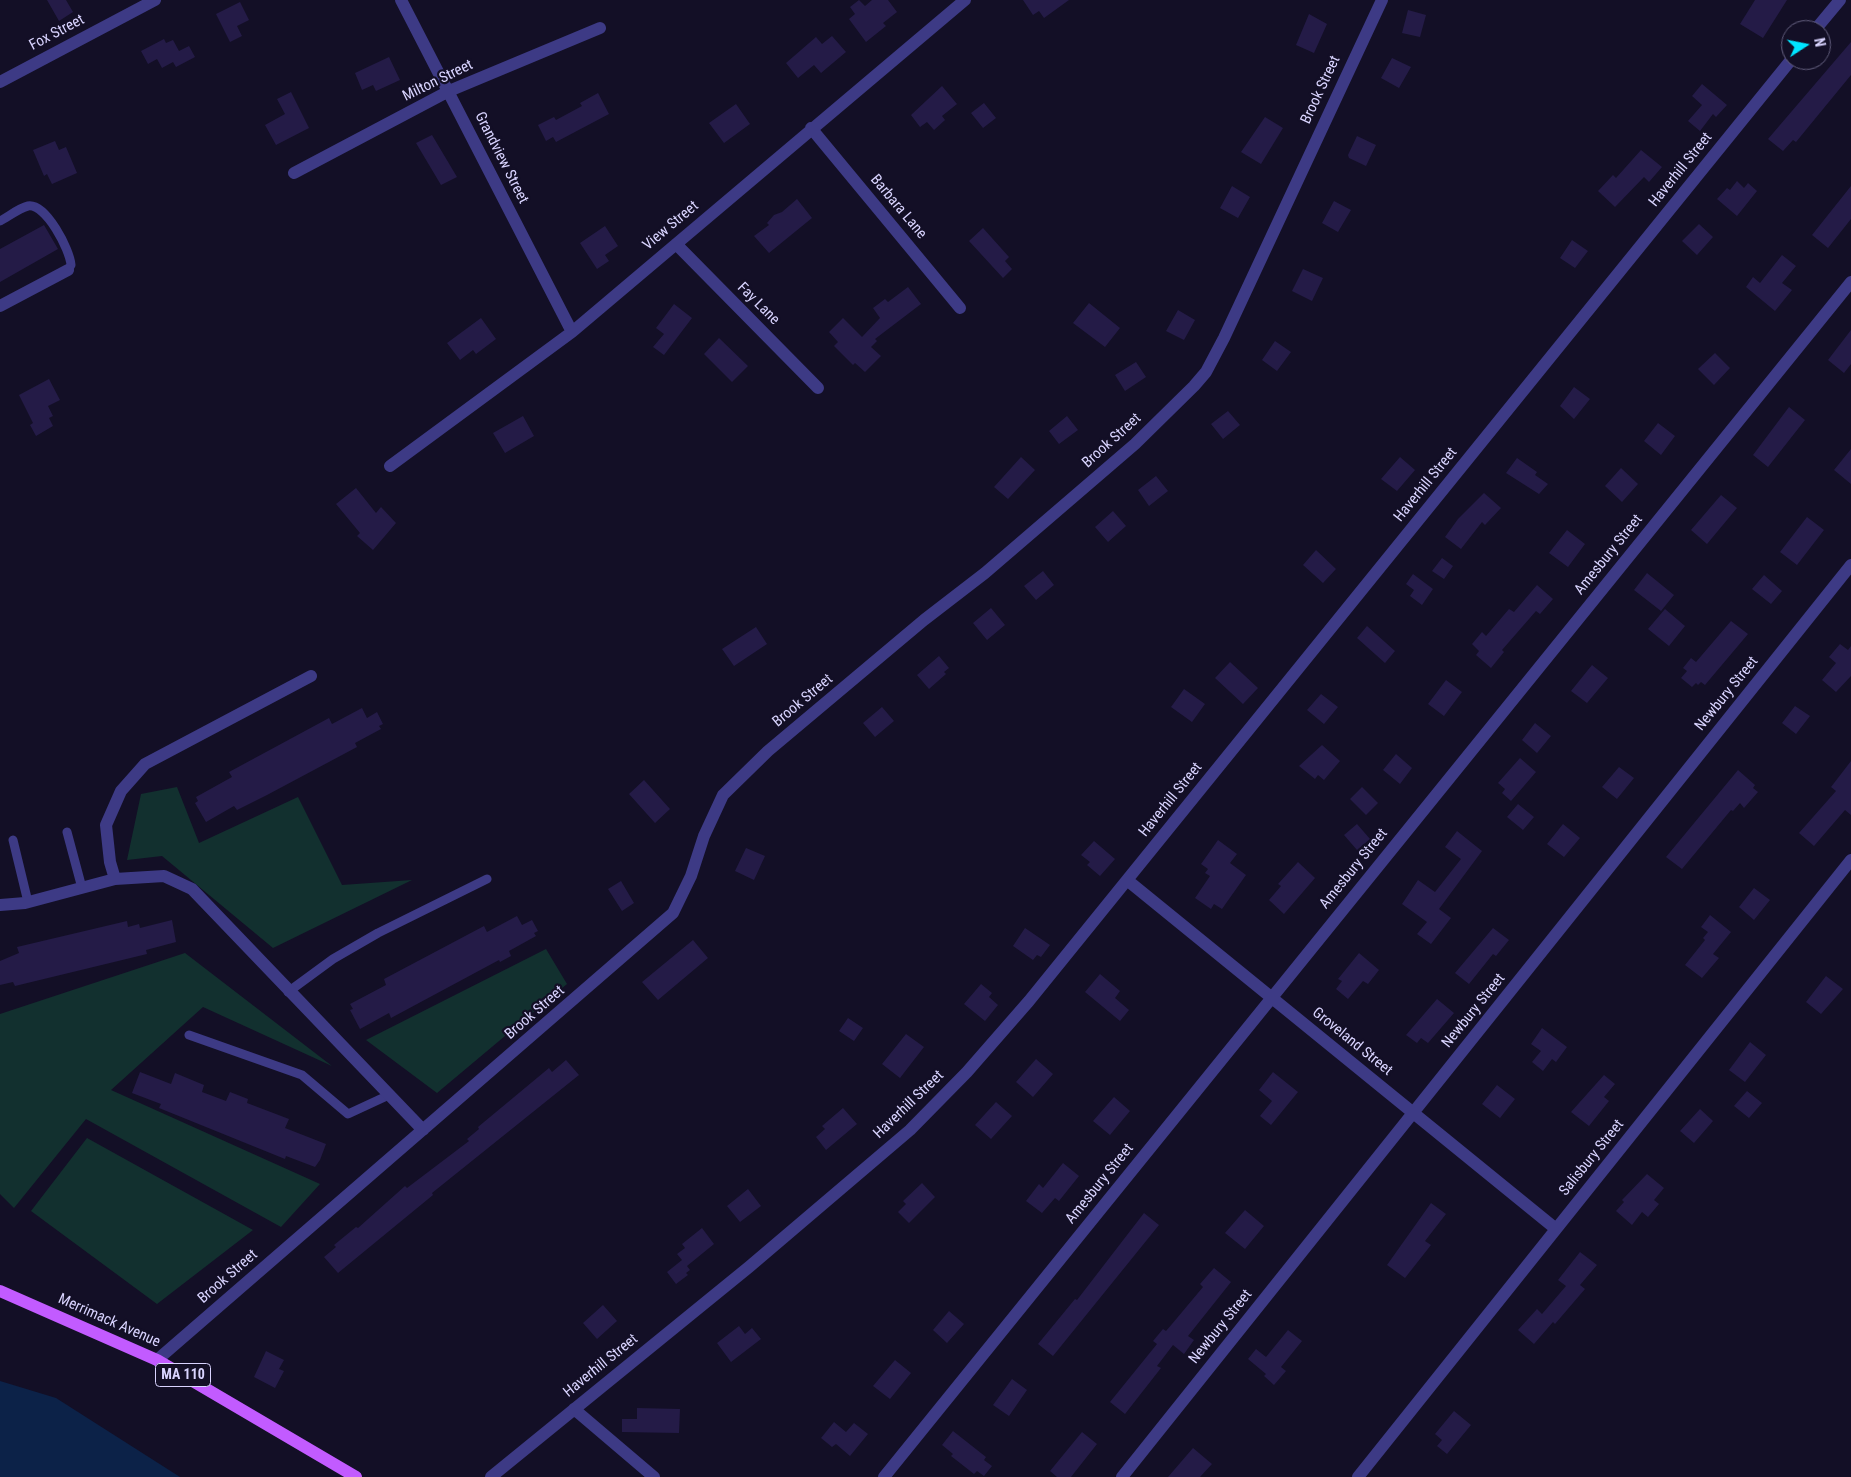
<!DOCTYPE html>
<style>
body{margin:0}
#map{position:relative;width:1851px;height:1477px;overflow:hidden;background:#130f26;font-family:"Roboto Condensed",sans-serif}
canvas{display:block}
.north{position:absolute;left:1781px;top:20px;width:50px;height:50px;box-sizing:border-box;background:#130f26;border:1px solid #625e7d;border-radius:50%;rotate:79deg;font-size:14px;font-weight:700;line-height:20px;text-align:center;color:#d9d4ff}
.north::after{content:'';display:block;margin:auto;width:18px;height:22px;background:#00e5ff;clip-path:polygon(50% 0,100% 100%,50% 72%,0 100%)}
</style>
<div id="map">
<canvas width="1851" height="1477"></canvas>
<div class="north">N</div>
</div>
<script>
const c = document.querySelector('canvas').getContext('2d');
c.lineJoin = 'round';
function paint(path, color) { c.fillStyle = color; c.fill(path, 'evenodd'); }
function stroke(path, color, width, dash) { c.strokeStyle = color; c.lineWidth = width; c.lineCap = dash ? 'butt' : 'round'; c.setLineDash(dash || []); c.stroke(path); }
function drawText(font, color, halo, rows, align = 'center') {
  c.font = font + ' "Roboto Condensed",sans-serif'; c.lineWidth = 4.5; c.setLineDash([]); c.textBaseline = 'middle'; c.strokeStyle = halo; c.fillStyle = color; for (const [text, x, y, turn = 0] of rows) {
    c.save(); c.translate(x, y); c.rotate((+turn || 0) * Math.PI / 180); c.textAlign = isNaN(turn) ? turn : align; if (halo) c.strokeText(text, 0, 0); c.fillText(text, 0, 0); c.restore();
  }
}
paint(new Path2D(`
 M177,787L199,843L298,797L342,885L412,880L273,948L162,856L127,860L141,794Z
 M546,949L567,984L437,1093L366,1040Z
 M185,953L332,1066L203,1007L111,1090L320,1184L281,1227L86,1119L14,1208L0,1194V1014Z
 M87,1138L253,1230L157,1304L31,1211Z`), '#12302f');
paint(new Path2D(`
 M0,1381L56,1398L180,1477H0Z`), '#0c2248');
paint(new Path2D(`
 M47,0H66L73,12L59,21Z
 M859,0L865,6L872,0H888L897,12L883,23L886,26L866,42L849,19L855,14L850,7Z
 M1023,0H1069L1044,18L1039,11L1033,15Z
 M1755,0H1787L1763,38L1740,24Z
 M240,2L249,20L237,26L242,36L230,42L216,14Z
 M1408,10L1426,15L1420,37L1402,33Z
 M1309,14L1327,24L1314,53L1296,45Z
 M832,36L846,52L821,73L814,65L798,78L786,63L816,37L822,44Z
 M164,39L166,43L173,40L179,51L189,46L195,57L176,67L173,62L162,68L157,59L148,64L141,51Z
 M1851,42V75L1796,142L1793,140L1783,151L1768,139Z
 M389,57L400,80L376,91L373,85L362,90L355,73Z
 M1392,58L1411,67L1399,88L1381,78Z
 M1702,84L1727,105L1716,117L1713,114L1700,131L1688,121L1702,105L1692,96Z
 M942,86L957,104L942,116L945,120L934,130L927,122L920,127L911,115Z
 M291,92L309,128L276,145L265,125L285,114L277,99Z
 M598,93L609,114L556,142L553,137L546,141L538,125L554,117L556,120L582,106L580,103Z
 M984,103L996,118L983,128L971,113Z
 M736,104L750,124L724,143L709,123Z
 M1265,117L1283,128L1261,164L1241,152Z
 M432,135L457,177L441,185L416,143Z
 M1357,136L1376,145L1366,166L1349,158L1348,155Z
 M55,141L59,150L66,147L77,173L52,184L47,174L44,176L33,150Z
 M1641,150L1662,167L1649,182L1644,177L1615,207L1598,191L1613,175L1616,178Z
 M1737,181L1744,188L1748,183L1757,191L1737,216L1717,199L1727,188L1730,190Z
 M1232,186L1250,197L1238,218L1220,208Z
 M1851,186V219L1828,248L1812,235Z
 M797,199L812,218L769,253L754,236L769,225L767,223L774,215L782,212Z
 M1334,201L1351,210L1338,232L1322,223Z
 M1699,224L1713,237L1697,255L1682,241Z
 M44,225L58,249L0,282V249Z
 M605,226L618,246L605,255L609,261L597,269L580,243Z
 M983,228L1009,257L1005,261L1012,269L1003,278L969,241Z
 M1572,240L1588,251L1575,268L1560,258Z
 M1782,255L1796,266L1782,283L1792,290L1775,311L1746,287L1753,277L1760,283Z
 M1303,269L1323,278L1312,301L1292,291Z
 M908,287L921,304L875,339L877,341L871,347L881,356L865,372L855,363L853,365L834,346L838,342L829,332L843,318L862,337L880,318L873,308L885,299L888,302Z
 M1089,303L1120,328L1105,347L1073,323Z
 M674,304L692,318L664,355L653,347L664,334L656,328Z
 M1178,310L1195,320L1184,340L1166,331Z
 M481,318L496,339L476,354L473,350L460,360L447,343Z
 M1851,330V364L1844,373L1828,360Z
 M719,338L748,366L732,382L704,354Z
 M1275,341L1291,352L1277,371L1262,360Z
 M1715,353L1730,368L1714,385L1698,369Z
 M1136,362L1146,377L1125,391L1115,375Z
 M49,379L60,400L48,406L53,416L49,418L53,426L36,436L30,425L33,423L19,395Z
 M1574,387L1590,399L1574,419L1560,406Z
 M1789,407L1805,420L1768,467L1753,455Z
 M1228,411L1240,425L1223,439L1211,424Z
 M523,416L534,436L505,453L493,433Z
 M1067,416L1078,430L1059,444L1049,431Z
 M1658,423L1675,436L1661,455L1644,441Z
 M1851,449V484L1834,470Z
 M1021,457L1035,470L1008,499L994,487Z
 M1400,457L1415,470L1397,491L1381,479Z
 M1517,458L1537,472L1535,475L1548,484L1539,494L1506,473Z
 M1621,468L1638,484L1622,502L1605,486Z
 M1156,476L1168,491L1149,506L1138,490Z
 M356,488L376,513L381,507L396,523L373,550L357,536L360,533L336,504Z
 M1484,493L1501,508L1485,525L1482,522L1461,549L1445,537L1458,519Z
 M1721,495L1737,508L1707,544L1691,530Z
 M1113,511L1126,526L1108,542L1095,527Z
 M1807,517L1824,530L1797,565L1780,552Z
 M1567,530L1585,544L1568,567L1549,553Z
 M1316,550L1336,569L1323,583L1303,565Z
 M1442,558L1453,566L1444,579L1432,571Z
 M1043,571L1054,585L1036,600L1024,586Z
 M1647,573L1674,595L1661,611L1634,590Z
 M1413,574L1433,589L1422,605L1410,596L1414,590L1406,584Z
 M1764,575L1782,591L1771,604L1752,589Z
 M1537,585L1553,599L1540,614L1536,611L1502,650L1504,652L1491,668L1476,655L1479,651L1472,644L1482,632L1486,636L1509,609L1514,612Z
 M991,608L1005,625L987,640L973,623Z
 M1665,609L1685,626L1669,646L1648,629Z
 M1731,621L1748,634L1705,685L1701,682L1698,685L1696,683L1692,687L1681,678L1687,671L1683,668L1691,658L1696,662Z
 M1367,626L1395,651L1385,663L1357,638Z
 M756,627L767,644L734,666L722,649Z
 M1840,644L1848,650L1851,646V676L1836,692L1822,680L1836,663L1829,657Z
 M939,656L949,668L944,672L946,674L929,689L917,675Z
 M1230,662L1258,688L1243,704L1215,678Z
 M1592,665L1608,678L1587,703L1571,691Z
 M1446,680L1462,692L1444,716L1428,704Z
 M1184,689L1205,704L1192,722L1171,707Z
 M1321,694L1338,707L1324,724L1307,710Z
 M1795,706L1810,716L1796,734L1782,723Z
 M882,707L894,721L875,737L863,723Z
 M362,708L367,718L377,712L383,724L379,726L381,729L355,743L357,747L267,795L237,810L234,806L206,822L195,803L198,801L196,797L232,777L229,772L329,718L332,724Z
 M1535,723L1551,736L1537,753L1522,740Z
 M1322,745L1340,761L1324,780L1318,775L1315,779L1299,766Z
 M1396,754L1412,768L1400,784L1383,770Z
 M1520,758L1536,772L1511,801L1502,793L1505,789L1498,783Z
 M1851,761V815L1845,810L1814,846L1799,833L1836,791L1831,787Z
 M1619,767L1634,778L1617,799L1602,787Z
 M1738,770L1755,785L1753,788L1758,792L1744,808L1740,803L1733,811L1731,810L1682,869L1666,857Z
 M644,780L670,809L655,823L629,794Z
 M1362,787L1378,803L1366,815L1350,799Z
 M1518,804L1534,817L1523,830L1507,817Z
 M1357,824L1370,839L1357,850L1344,835Z
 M1563,824L1580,838L1564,857L1547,844Z
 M1457,831L1482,851L1439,909L1451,918L1431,944L1417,934L1427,922L1402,904L1418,880L1435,892L1461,859L1445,847Z
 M1218,840L1237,854L1230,863L1246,875L1222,909L1214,904L1211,909L1195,898L1210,876L1205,873L1208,869L1201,864Z
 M1094,841L1115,859L1100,876L1087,865L1090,862L1081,855Z
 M746,848L765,856L754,880L735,871Z
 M1298,862L1315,878L1284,914L1269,900L1281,886L1278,884Z
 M621,881L634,903L622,911L608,889Z
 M1754,888L1770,900L1754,920L1739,907Z
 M1710,915L1731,932L1713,954L1719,958L1702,978L1685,965L1705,940L1703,938L1708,932L1701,927Z
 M517,916L522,925L532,920L538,931L534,933L536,936L509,951L511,956L500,962L499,960L391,1018L389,1013L360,1029L350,1010L353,1009L350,1004L386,985L384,979L484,926L487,932Z
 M172,920L176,942L146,950L147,954L15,986L13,982L0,985V961L19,953L17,947L127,921L128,927L139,924L140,928Z
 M1025,928L1050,945L1041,957L1037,955L1033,960L1013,946Z
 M1493,928L1509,940L1496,956L1493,954L1469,984L1455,973Z
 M693,940L708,958L658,1000L642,982Z
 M1359,953L1379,970L1368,984L1363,981L1348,999L1336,989L1342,981L1338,979Z
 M1100,974L1120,991L1115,998L1129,1010L1120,1021L1085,992Z
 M1826,976L1843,989L1821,1014L1806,1002Z
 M981,984L992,993L989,997L998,1005L985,1021L964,1004Z
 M1437,999L1454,1013L1428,1043L1421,1038L1417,1043L1406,1035Z
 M848,1018L863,1028L854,1041L839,1031Z
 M1542,1028L1567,1047L1556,1062L1552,1059L1543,1071L1532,1062L1541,1051L1531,1044Z
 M906,1034L924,1047L900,1078L882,1064Z
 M1750,1042L1766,1055L1745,1082L1729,1070Z
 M1036,1059L1053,1074L1033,1097L1016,1082Z
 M566,1060L579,1075L432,1193L433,1195L338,1273L324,1257L336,1247L334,1245L356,1227L358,1228L405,1186L407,1188L469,1141L467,1139L479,1129L478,1127L549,1068L552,1072Z
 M140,1072L171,1084L175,1073L204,1085L202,1092L226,1101L230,1092L248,1099L247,1103L289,1119L285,1128L326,1144L320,1160L315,1167L286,1156L285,1159L159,1108L161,1104L132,1093Z
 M1273,1072L1298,1092L1271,1125L1260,1116L1272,1101L1259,1090Z
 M1604,1075L1615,1084L1604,1097L1609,1101L1589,1126L1571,1112Z
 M1497,1085L1515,1099L1500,1118L1482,1104Z
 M1747,1091L1762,1103L1749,1118L1734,1106Z
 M1114,1097L1130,1111L1110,1135L1093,1121Z
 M996,1102L1012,1116L991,1139L975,1125Z
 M843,1108L857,1124L826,1150L816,1137L825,1129L822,1126Z
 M1700,1109L1713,1121L1694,1143L1680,1131Z
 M1063,1163L1079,1176L1059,1201L1055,1198L1042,1213L1026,1201L1039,1184L1043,1188Z
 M1647,1174L1664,1188L1654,1200L1659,1204L1648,1217L1642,1212L1632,1225L1616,1211L1624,1202L1622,1200Z
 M922,1183L935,1197L909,1223L898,1212L906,1204L903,1201Z
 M748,1189L761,1206L740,1222L727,1206Z
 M1431,1203L1446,1214L1425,1241L1431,1245L1405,1278L1387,1265Z
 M1245,1210L1264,1226L1245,1249L1225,1233Z
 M1144,1213L1159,1225L1053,1356L1038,1344L1075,1299L1077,1300Z
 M702,1228L714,1244L687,1266L690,1270L686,1273L688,1275L676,1284L667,1272L682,1260L677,1254L685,1248L682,1244Z
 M1580,1252L1597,1265L1580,1285L1585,1289L1555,1324L1553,1322L1534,1344L1518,1330L1537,1309L1542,1314L1566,1286L1558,1280Z
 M1214,1268L1231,1282L1188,1336L1194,1340L1184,1354L1173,1345L1157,1366L1161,1368L1125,1414L1110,1402L1157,1344L1153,1341L1163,1329L1166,1331L1172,1324L1203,1287L1200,1284Z
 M603,1305L617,1321L597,1339L583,1323Z
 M949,1311L964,1324L947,1343L933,1330Z
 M739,1326L745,1334L752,1328L761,1339L731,1362L717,1343Z
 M1288,1330L1302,1341L1281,1367L1286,1371L1274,1385L1264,1376L1266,1374L1248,1359L1256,1349L1266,1357Z
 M266,1351L284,1360L279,1369L284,1371L275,1388L254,1377Z
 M895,1360L911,1373L890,1399L873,1386Z
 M1012,1379L1027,1390L1009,1416L993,1405Z
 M637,1408L680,1409L679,1433L622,1432V1419H637Z
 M1454,1411L1471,1425L1447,1454L1437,1446L1442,1440L1435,1434Z
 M834,1422L846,1432L854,1423L868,1434L850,1456L836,1444L832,1447L821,1438Z
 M953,1431L986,1457L984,1460L992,1466L984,1476L977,1471L974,1474L951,1456L953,1454L942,1445Z
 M1082,1432L1097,1444L1071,1477H1057L1050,1471Z
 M1193,1448L1212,1464L1200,1477H1168Z`), '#241b47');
stroke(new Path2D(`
 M0,221C8,217 19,208 28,206C46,203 70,250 71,265L68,270
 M67,832L82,888
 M13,840L28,902
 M288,992L333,959L378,933L487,879
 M189,1035L302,1075L348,1114L389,1095`), '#3d3a85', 9);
stroke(new Path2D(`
 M401,0L572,332
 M1815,30L1840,0
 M0,82L155,0
 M811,128L960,308
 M294,173L449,91L600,28
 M676,244L818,388
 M0,306L68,270
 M390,466L572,332L965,0
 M115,879L110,862L106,825L121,791L145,764L311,676
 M1127,880L1556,1229
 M0,905L25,903L115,879L164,876L192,889L423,1130
 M157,1360L673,913L691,876L704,836L723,795L768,751L924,620L985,573L1135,444L1194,386L1206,372L1224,338L1382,0
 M574,1409L654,1477
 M491,1477L749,1267L910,1130L967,1072L1029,1001L1791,60
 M884,1477L1851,282
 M1122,1477L1851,565
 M1358,1477L1851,860`), '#3d3a85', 12);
stroke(new Path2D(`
 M0,1291L157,1360L356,1477`), '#c25bff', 12);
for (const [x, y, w] of [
 [183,1375,55]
]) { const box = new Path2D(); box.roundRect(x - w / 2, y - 11.5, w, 23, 4); c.fillStyle = '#130f26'; c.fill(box); stroke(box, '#d9d4ff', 1); }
drawText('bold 14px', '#d9d4ff', null, [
 ["MA 110",183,1375]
]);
drawText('15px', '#d9d4ff', '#130f26', [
 ["Fox Street",57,33,-28],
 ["Milton Street",438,81,-26],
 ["Brook Street",1321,90,-65],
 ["Grandview Street",501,158,63],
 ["Haverhill Street",1681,170,-51],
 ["Barbara Lane",898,207,50],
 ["View Street",671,226,-40],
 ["Fay Lane",758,304,45],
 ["Brook Street",1112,441,-42],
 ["Haverhill Street",1426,485,-51],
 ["Amesbury Street",1609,555,-51],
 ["Newbury Street",1727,694,-51],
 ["Brook Street",803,701,-40],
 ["Haverhill Street",1171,800,-51],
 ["Amesbury Street",1354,869,-51],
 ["Newbury Street",1474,1011,-51],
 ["Brook Street",535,1013,-41],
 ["Groveland Street",1352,1042,39],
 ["Haverhill Street",909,1105,-44],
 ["Salisbury Street",1592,1158,-51],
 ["Amesbury Street",1100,1184,-51],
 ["Brook Street",228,1277,-41],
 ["Merrimack Avenue",109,1321,24],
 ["Newbury Street",1221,1327,-51],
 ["Haverhill Street",601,1366,-39]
]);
</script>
